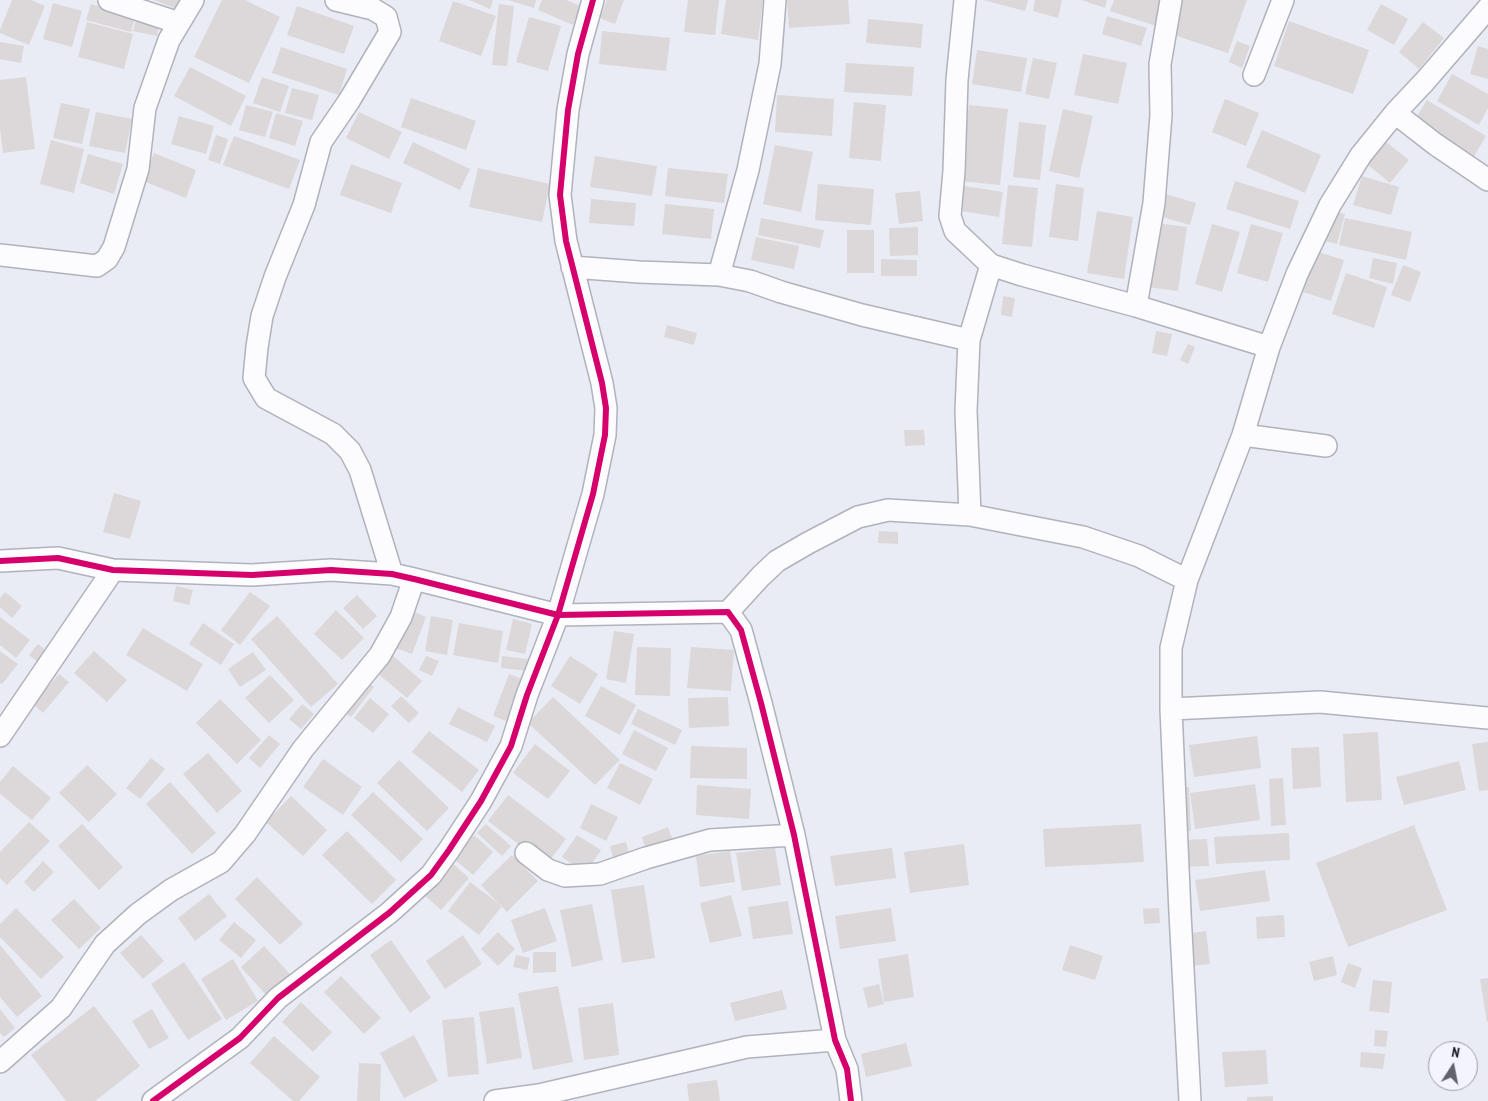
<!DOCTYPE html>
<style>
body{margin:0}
#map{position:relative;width:1488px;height:1101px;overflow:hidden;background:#e9ecf5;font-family:"PT Sans Narrow",sans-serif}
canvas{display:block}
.north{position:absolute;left:1428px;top:1041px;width:50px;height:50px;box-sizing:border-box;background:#f4f5fc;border:1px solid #9b9da5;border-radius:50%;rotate:11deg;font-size:14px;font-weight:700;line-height:20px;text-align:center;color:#161822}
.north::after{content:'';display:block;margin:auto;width:18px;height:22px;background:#60626c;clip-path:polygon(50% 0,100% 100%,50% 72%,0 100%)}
</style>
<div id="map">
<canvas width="1488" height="1101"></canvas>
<div class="north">N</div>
</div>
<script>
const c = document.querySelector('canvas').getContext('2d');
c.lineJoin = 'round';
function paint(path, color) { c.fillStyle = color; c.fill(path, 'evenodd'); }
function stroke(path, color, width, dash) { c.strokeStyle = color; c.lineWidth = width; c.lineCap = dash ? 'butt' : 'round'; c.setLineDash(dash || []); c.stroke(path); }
paint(new Path2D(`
 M12,0H31L45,6L29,45L0,33V30Z
 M154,0H187L182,11Z
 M222,0H245L280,17L249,83L194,57Z
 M469,0H493L490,9Z
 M508,0H536L534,8Z
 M542,0H566L581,6L573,25L538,10Z
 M607,0H624L615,24L600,18Z
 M688,0H719L715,35L684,32Z
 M726,0H763L758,40L721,34Z
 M787,0H848L850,24L789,28Z
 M983,0H1028L1025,11Z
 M1035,0H1062L1058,18L1033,11Z
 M1081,0H1107L1105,8Z
 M1114,0H1165L1156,26L1110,11Z
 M1182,0H1247L1228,53L1171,34Z
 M453,1L496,16L481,56L439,41Z
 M53,3L82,11L72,47L43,39Z
 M91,4L135,16L131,32L86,20Z
 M499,4L514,6L507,66L492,65Z
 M1381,4L1408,19L1394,45L1367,30Z
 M297,6L354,26L344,54L287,35Z
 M1107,16L1147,28L1141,46L1102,34Z
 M529,17L561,26L548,71L516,62Z
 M868,19L923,24L921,48L866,43Z
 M136,20L159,26L157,36L133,31Z
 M1289,21L1369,50L1353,94L1274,66Z
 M87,22L133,34L124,69L78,57Z
 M1423,22L1444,38L1419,69L1399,52Z
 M602,31L670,38L666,71L599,64Z
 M1237,41L1250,46L1242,68L1229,62Z
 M0,42L24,46L21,63L0,59Z
 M1478,46L1488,49V79L1470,74Z
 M281,47L347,69L339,95L272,73Z
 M977,50L1027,58L1021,92L972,84Z
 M1083,54L1127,63L1118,104L1074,95Z
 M1033,58L1057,63L1049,99L1025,94Z
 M846,63L914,67L912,96L844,92Z
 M190,67L246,96L231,126L174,96Z
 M1452,74L1488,94V108L1479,125L1437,101Z
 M26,77L35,149L3,153L0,129V80Z
 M262,77L289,86L280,112L253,103Z
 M292,88L319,95L312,120L285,113Z
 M777,95L834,99L832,136L775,132Z
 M411,98L476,121L466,150L401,127Z
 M1225,99L1259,113L1246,146L1212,132Z
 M1427,100L1486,136L1473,158L1414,121Z
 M854,102L886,105L881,161L849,158Z
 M61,103L90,109L82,144L53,138Z
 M246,105L273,112L265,137L239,130Z
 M969,105L1008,109L1000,185L960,181Z
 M1063,109L1093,116L1079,178L1049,171Z
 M96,112L132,119L125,153L89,146Z
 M359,112L402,132L389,159L346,138Z
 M276,113L303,121L295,146L269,138Z
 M179,116L214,126L206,154L171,144Z
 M1019,122L1046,125L1040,180L1013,177Z
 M1262,130L1321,155L1305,193L1246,167Z
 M216,135L228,139L220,164L208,160Z
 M234,136L300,160L289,189L223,165Z
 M51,140L84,149L74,193L40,184Z
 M413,142L470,169L460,190L403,163Z
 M1386,142L1409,160L1390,183L1368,165Z
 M775,145L813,152L801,212L763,204Z
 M154,153L196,170L186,198L143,181Z
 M88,154L123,164L114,194L80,183Z
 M595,156L657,166L652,196L590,187Z
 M351,164L402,183L391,213L340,195Z
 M478,168L550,184L542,222L469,207Z
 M668,168L728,174L724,203L665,196Z
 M1362,176L1399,187L1391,215L1353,205Z
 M1235,181L1299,201L1290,229L1226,209Z
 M818,184L874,189L871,225L815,220Z
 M1056,184L1084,188L1078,241L1049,237Z
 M958,185L1003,192L999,217L954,210Z
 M1008,185L1038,188L1032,247L1002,244Z
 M920,191L923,221L899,224L895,193Z
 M1162,193L1196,203L1190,225L1156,215Z
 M591,199L636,203L634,226L589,223Z
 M665,204L714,209L711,239L662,234Z
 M1329,210L1345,214L1337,244L1321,240Z
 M1097,211L1133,217L1124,279L1087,273Z
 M761,218L824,230L820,248L758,235Z
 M1345,218L1412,232L1406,260L1339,245Z
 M1156,223L1187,227L1178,291L1147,287Z
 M1212,224L1240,232L1222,292L1195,284Z
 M1251,224L1283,233L1268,282L1237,273Z
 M918,227V255L890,256L889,228Z
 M847,230H874V273H847Z
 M756,237L799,246L794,269L751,260Z
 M1315,251L1344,260L1331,301L1303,292Z
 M1373,258L1397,263L1393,284L1369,278Z
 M881,259L917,260V276H881Z
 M1403,265L1421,272L1410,302L1391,295Z
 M1346,273L1387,287L1374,328L1332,314Z
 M1003,296L1015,298L1012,317L1001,315Z
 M667,325L697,333L694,345L664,337Z
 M1156,331L1172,334L1167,356L1152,353Z
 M1188,344L1195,347L1188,364L1180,360Z
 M904,430H924L925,445L905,446Z
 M114,493L141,501L130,539L103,532Z
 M879,531L898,532V544L878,543Z
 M176,586L193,590L189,605L173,601Z
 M5,592L22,606L12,618L0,607V598Z
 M250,592L270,606L240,645L221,630Z
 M357,595L377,616L363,629L343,608Z
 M407,609L426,617L412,654L393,647Z
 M336,610L364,638L342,660L314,634Z
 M277,616L338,684L311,707L251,639Z
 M431,616L453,620L447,655L425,651Z
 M0,617L30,640L16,658L0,645Z
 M513,619L532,624L525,654L506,650Z
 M203,623L234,644L221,665L189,644Z
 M459,623L503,631L498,663L453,655Z
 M143,628L203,664L187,691L126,655Z
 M614,631L634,634L626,683L606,679Z
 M38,644L47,651L38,662L29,655Z
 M637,647L671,648L670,696L635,695Z
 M691,647L734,650L731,691L687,688Z
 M0,651L18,664L2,684L0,683Z
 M94,651L127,680L107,702L74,673Z
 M253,652L266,670L240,687L228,669Z
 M391,654L422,681L407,698L376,672Z
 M426,656L439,661L432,676L419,670Z
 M502,656L528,659L527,671L501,668Z
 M570,656L598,674L580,704L551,686Z
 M59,674L69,682L43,713L33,704Z
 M509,674L525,680L509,722L493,716Z
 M270,675L294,700L269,723L245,698Z
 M364,679L374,687L351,717L341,710Z
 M601,686L636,705L620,735L585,716Z
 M401,696L419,713L409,723L391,706Z
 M553,697L620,760L595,785L528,723Z
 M728,697L729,726L689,728L688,698Z
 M370,698L389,714L373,733L354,718Z
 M220,699L261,740L237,764L196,723Z
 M302,704L314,714L301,729L289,719Z
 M458,707L495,726L487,742L449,724Z
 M638,709L682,730L675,745L631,724Z
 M634,730L668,748L656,771L622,754Z
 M429,731L479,770L462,792L412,752Z
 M1378,732L1382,800L1346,802L1343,734Z
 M269,735L280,744L260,768L249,758Z
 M1257,736L1261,768L1194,777L1189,745Z
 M1488,742V790L1479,791L1472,744Z
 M535,744L570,771L548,799L513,773Z
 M691,746L747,748V779L690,778Z
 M1319,747L1321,787L1293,789L1291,748Z
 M208,753L242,791L217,813L183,774Z
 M151,758L165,769L140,799L126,788Z
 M323,759L362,787L343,815L303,787Z
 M399,760L449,808L427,831L377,783Z
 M1459,761L1466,790L1404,805L1396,777Z
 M620,763L653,779L640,805L607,788Z
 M87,765L117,794L89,822L59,793Z
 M13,766L51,798L32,820L0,794V782Z
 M1283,778L1286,825L1271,826L1269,779Z
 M170,782L216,833L192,854L146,804Z
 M1255,784L1260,820L1195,829L1190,793Z
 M697,785L751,789L749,819L696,815Z
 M1189,787L1191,831H1178L1176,788Z
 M373,792L423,839L401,862L351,815Z
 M508,795L566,839L546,865L488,821Z
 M291,796L327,830L303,856L266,822Z
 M591,804L618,817L606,841L580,828Z
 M29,822L50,841L7,885L0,878V852Z
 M82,824L123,867L99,890L58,846Z
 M486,824L511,846L502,856L477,833Z
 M1141,824L1144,862L1045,867L1043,829Z
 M1414,825L1447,910L1348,947L1316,863Z
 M668,827L674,843L647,853L642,837Z
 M347,831L396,880L372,904L322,855Z
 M1289,833L1290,860L1216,864L1214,837Z
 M474,835L493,852L473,875L453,858Z
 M577,835L601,850L586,873L562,857Z
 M1207,839L1209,866L1182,867L1181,840Z
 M626,842L630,858L614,862L610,846Z
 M964,844L969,885L910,893L904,852Z
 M775,848L781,885L742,891L736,853Z
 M892,848L896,878L835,886L830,856Z
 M730,851L735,882L700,887L696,856Z
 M512,855L538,881L507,912L481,885Z
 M449,860L469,878L441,910L421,892Z
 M43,861L54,872L34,892L24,882Z
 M1265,870L1270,901L1200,911L1195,880Z
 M257,877L303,924L280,945L235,899Z
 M470,882L502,906L479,935L448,911Z
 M644,885L655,958L622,963L611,890Z
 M209,894L227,916L195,941L178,918Z
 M731,895L742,936L710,943L700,903Z
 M74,899L101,928L79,949L51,920Z
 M788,901L793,934L753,939L748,907Z
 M592,904L603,960L572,967L560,910Z
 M16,908L64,957L41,979L0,937V924Z
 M545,908L557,941L523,953L511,920Z
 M891,908L896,941L840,949L835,916Z
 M1159,908L1160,923L1144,924L1143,909Z
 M1284,915L1285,937L1257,939L1256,917Z
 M234,922L256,940L241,958L219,940Z
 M1206,931L1210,964L1190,966L1185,934Z
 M498,932L515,949L498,966L481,949Z
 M141,935L164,961L143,979L120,953Z
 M463,935L482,964L445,989L426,961Z
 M391,940L431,998L410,1013L370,955Z
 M0,945L42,996L17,1017L0,997Z
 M1070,945L1103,956L1095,980L1062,970Z
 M264,946L290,974L267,996L241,967Z
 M533,952H556V972L533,973Z
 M908,954L914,997L884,1002L878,959Z
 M516,955L530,958L527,970L513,967Z
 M1333,956L1337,975L1314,981L1309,962Z
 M233,959L258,1001L226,1020L201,979Z
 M184,962L222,1019L188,1040L151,984Z
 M1348,963L1362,968L1355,988L1341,982Z
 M341,976L381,1018L364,1034L324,992Z
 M1488,978V1022H1487L1480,979Z
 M1373,980L1392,982L1389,1013L1369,1011Z
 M879,984L884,1004L868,1008L863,988Z
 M558,986L573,1062L533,1070L518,993Z
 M782,990L787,1009L735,1021L730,1003Z
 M301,1002L332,1032L313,1052L282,1022Z
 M613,1003L619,1055L584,1060L578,1008Z
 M94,1006L140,1066L95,1101H66L31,1055Z
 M514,1007L522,1058L487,1064L479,1012Z
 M0,1009L15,1028L4,1037L0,1033Z
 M152,1009L169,1038L149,1049L132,1021Z
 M474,1017L479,1074L448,1077L442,1020Z
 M1375,1030L1388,1031L1386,1047L1374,1046Z
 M414,1035L438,1081L404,1098L380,1053Z
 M274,1036L320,1077L299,1101H293L250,1063Z
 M906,1043L912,1066L866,1077L861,1054Z
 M1266,1050L1268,1084L1225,1087L1222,1052Z
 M1361,1052L1385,1054L1383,1069L1360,1067Z
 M359,1063L381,1064L380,1101H357Z
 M717,1080L720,1101H689L687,1084Z
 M1273,1096V1101H1247V1097Z`), '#dcd7d9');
const minor = new Path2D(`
 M109,0L179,23
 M336,0L373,9L386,17L390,32L349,101L321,142L304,205L275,277L262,316L257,347L254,378L266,398L333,434L350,451L360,470L392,574
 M965,0L957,80L954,171L950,216L955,231L991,265L1022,275L1136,306L1269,347
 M1254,75L1283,0
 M1395,113L1435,144L1488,180
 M0,255L97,266L107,259L114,247L138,169L145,108L169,40L193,0
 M572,267L639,272L719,275L750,281L781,292L862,315L969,340
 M719,275L748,170L770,64L775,0
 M1136,306L1154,203L1161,115L1160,64L1171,0
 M1243,435L1326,446
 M970,515L966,411L969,340L991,265
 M0,561L58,558L113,570L252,575L331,570L392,574L414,579L558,615L728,612L741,630L761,703L794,835L835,1040L847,1069L851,1101
 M728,612L761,576L777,561L808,543L858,517L888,510L970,515L1083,537L1139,556L1187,580
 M1171,709L1320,702L1488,718
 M0,736L113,570
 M526,853L548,870L565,876L600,874L646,858L710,840L794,835
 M0,1062L61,1008L105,944L138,914L171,890L221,862L245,834L303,749L380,655L401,617L414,579
 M153,1101L240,1038L278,998L389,913L431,875L449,850L481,801L511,746L527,695L558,615L593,494L605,435L606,408L602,383L566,241L560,195L568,110L578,54L593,0
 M495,1101L539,1095L747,1047L835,1040
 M1190,1101L1180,913L1171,709V648L1187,580L1243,435L1269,347L1297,274L1330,205L1361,155L1395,113L1426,80L1488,8`);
stroke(minor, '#b0b2bc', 24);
stroke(minor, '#fcfcfe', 21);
stroke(new Path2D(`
 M0,561L58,558L113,570L252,575L331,570L392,574L414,579L558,615L728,612L741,630L761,703L794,835L835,1040L847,1069L851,1101
 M153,1101L240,1038L278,998L389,913L431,875L449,850L481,801L511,746L527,695L558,615L593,494L605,435L606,408L602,383L566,241L560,195L568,110L578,54L593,0`), '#d6006c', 6);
</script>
